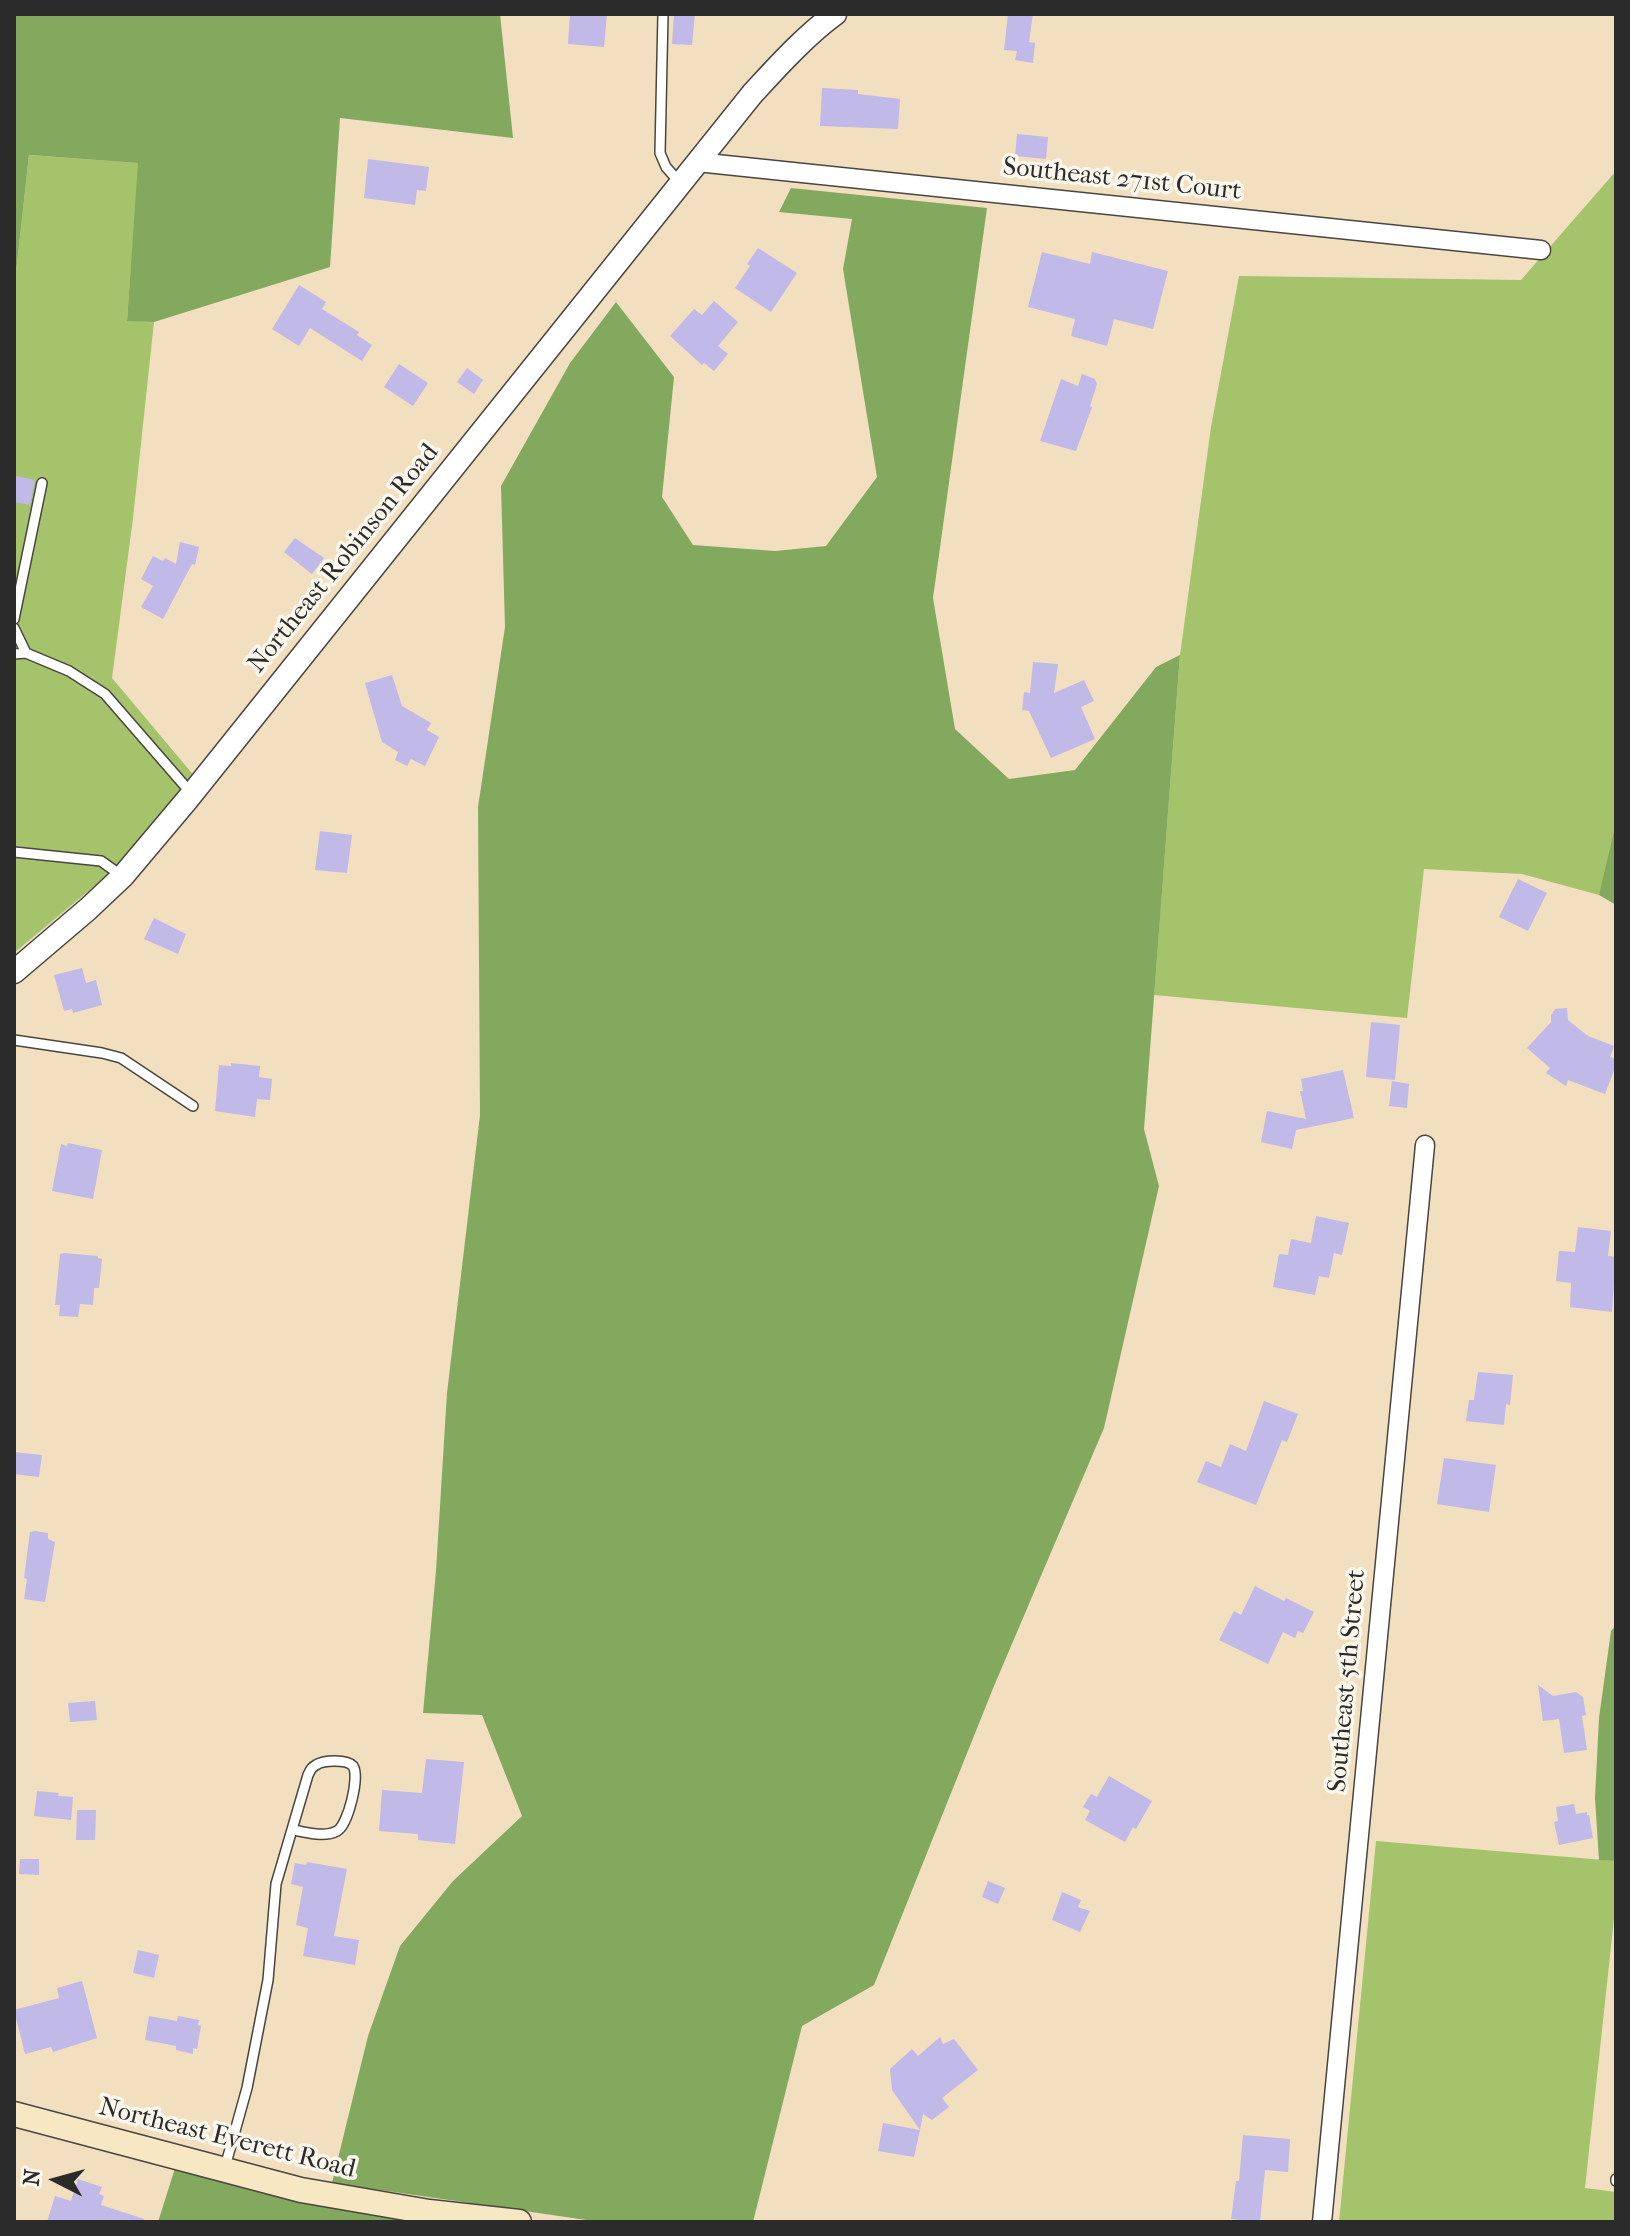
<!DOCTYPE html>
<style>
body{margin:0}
#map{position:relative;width:1630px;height:2236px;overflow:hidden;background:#f1dfc0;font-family:"IM FELL French Canon",serif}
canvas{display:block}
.frame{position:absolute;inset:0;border:16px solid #2b2b2b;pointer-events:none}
.north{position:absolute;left:16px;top:2140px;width:80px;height:80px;-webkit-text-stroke:6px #fbf7ec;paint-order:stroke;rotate:276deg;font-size:22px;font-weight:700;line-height:32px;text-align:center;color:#2b2b2b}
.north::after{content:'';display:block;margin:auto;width:28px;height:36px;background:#2b2b2b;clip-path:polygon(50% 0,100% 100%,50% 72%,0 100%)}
</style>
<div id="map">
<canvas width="1630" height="2236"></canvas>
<div class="frame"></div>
<div class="north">N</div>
</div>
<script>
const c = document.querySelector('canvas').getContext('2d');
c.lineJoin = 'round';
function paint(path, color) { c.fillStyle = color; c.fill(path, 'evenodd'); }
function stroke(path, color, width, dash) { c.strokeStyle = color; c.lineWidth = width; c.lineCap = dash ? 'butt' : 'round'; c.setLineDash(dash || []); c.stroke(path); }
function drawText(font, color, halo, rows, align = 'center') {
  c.font = font + ' "IM FELL French Canon",serif'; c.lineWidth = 7; c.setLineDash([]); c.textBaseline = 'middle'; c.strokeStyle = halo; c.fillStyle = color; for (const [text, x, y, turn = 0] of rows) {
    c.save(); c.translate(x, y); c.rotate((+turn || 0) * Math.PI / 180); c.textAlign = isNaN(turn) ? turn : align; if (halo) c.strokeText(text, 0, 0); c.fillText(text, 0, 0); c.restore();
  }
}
paint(new Path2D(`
 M29,155L139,163L127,320L154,322L133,518L112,678L196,778L110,873L14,953V291Z
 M1616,171V841L1599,895L1522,874L1424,869L1407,1018L1154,995L1180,655L1211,427L1239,276L1521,280Z
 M1376,1841L1616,1861V1900L1585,2188L1616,2192V2222H1339Z`), '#a4c36b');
paint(new Path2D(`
 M14,14H500L513,138L340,118L330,267L154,322L127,321L138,163L29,155L14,291Z
 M791,188L987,208L933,598L955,729L1009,779L1075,770L1156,667L1180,655L1144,1129L1159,1186L1104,1428L994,1686L874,1985L802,2026L753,2222H600L332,2183L368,2036L400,1946L453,1881L522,1816L482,1715L423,1713L436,1571L447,1393L480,1115L478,807L505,627L501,486L570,363L616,302L674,377L662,497L693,545L775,551L826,546L877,477L843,269L852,219L779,212Z
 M1616,823V905L1599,895Z
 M1616,1625V1861L1599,1860L1595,1798L1599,1718L1611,1631Z
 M176,2165L440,2222H158Z`), '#83a95f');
paint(new Path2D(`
 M570,14H607L604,47L568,44Z
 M674,14H695L692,45L672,44Z
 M1008,14H1033L1029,42L1035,43L1033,63L1015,60L1017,51L1004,50Z
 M822,88L858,90V94L900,99L898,129L820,126Z
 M1017,134L1048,137L1046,159L1015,156Z
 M368,159L429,167L426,191L417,190L415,205L364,198Z
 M758,248L797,273L771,312L735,288L750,266L747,264Z
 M1042,252L1090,264L1092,252L1168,271L1153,329L1114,319L1107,346L1071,336L1075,319L1028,307Z
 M299,285L326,302L322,309L359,332L357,335L372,345L362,361L310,328L299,346L272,329Z
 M714,301L738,322L718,346L728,354L714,371L704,363L702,365L670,336L694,309L702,315Z
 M399,364L428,383L413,406L384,387Z
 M467,368L483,380L474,394L457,382Z
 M1082,374L1095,379L1097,384L1090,406L1092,407L1076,451L1040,441L1061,379L1078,386Z
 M16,476L35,480L30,505L14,502Z
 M295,538L324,558L312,574L284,552Z
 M180,542L199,547L195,565L192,564L163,619L141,607L153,586L141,579L153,556L163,561L165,558L176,564Z
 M1033,662L1058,664L1054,693L1084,680L1094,701L1081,707L1095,739L1051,758L1029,711L1022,710L1024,692L1030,693Z
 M392,675L402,706L431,723L427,730L439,737L425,766L411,759L407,766L395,760L398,752L382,742L365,683Z
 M320,831L352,835L347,873L315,870Z
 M1518,879L1547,893L1528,931L1499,917Z
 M154,918L186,934L178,954L144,939Z
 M82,968L86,983L96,980L102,1005L73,1013L72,1009L64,1011L54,975Z
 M1567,1008L1568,1020L1588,1036L1614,1046L1610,1057L1616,1059V1065L1605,1094L1568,1080L1566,1086L1546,1073L1550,1068L1527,1048L1551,1022V1015L1555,1009Z
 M1371,1022L1400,1025L1395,1080L1366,1077Z
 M231,1063L260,1066L259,1077L272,1079L270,1100L257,1099L255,1117L215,1111L219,1065L231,1066Z
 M1343,1070L1354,1118L1296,1130L1292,1149L1261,1142L1267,1111L1306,1119L1300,1091H1303L1301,1079Z
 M1392,1081L1409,1084L1407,1108L1389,1106Z
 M68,1143L102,1150L93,1199L52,1191L61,1144L67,1146Z
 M1316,1216L1349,1223L1342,1255L1334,1253L1329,1278L1319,1276L1315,1295L1273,1287L1279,1254L1288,1255L1291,1239L1311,1243Z
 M1578,1227L1611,1231L1608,1256L1616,1257L1612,1312L1570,1307L1571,1283L1556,1281L1559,1251L1575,1252Z
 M64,1253L98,1256V1258L102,1259L99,1288H94L93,1305L80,1304L78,1317L59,1316L60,1305H55L60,1254Z
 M1478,1372L1513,1375L1510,1405L1506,1404L1504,1425L1466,1421L1469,1400H1474Z
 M1264,1401L1298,1414L1287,1442L1282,1440L1256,1505L1197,1482L1206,1461L1221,1467L1230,1444L1246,1451Z
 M14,1452L42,1455L39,1477L14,1474Z
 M1444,1458L1496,1465L1489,1512L1437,1504Z
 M35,1531L48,1533V1539L55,1542L45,1602L24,1599L27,1579L24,1578L30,1532Z
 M1255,1586L1284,1601L1286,1598L1314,1612L1303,1633L1298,1631L1295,1638L1283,1632L1268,1664L1219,1640L1234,1611L1241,1615Z
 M1538,1685L1553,1696L1576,1692L1583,1697L1586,1715L1582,1716L1587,1750L1564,1753L1559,1719L1543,1721Z
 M95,1701L97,1720L70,1722L68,1703Z
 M426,1759L464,1762L455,1844L418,1840V1834L379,1831L382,1790L422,1793Z
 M1109,1776L1152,1801L1136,1829L1133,1827L1125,1842L1085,1820L1090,1811L1083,1807L1091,1794L1097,1797Z
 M37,1791L59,1793L58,1796L73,1797L71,1820L34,1816Z
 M1574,1804L1576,1814L1587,1812V1815H1589L1593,1838L1559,1845L1554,1822L1558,1821L1556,1807Z
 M77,1810H96L95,1840H76Z
 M20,1859H39V1875L19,1874Z
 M307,1862L347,1869L334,1936L359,1940L355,1965L303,1956L308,1928L296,1925L303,1887L291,1884L295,1863L306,1865Z
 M988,1881L1005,1888L998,1904L982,1897Z
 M1062,1892L1081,1900L1078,1907L1090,1911L1080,1932L1052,1920Z
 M138,1950L159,1955L154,1978L133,1973Z
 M82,1981L97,2038L53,2052L51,2047L25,2054L14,2010L59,1998L57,1988Z
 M149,2016L177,2021L178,2016L199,2020L198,2025L201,2026L197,2049L193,2048V2054L176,2050V2046L145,2040Z
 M940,2037L943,2044L954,2039L978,2070L942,2098L949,2107L932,2120L923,2114L920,2130L892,2090L890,2069L912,2049L918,2056Z
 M883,2123L920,2130L914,2157L878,2151Z
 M1243,2135L1290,2139L1288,2172L1265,2170L1260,2222L1231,2219L1236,2181H1239Z
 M78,2179L102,2187L99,2194L104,2196L101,2205L144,2219V2222H47L55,2196L71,2201Z`), '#c1b9e7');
const service = new Path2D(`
 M663,14L660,153L666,167L680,183
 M14,619L42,483
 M14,628L26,653
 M14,654L26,653L69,671L105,694L191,793
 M14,852L101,861L122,876
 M14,1040L102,1053L121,1058L193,1106
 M225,2167L247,2088L268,1980L276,1884L308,1775C311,1769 311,1768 316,1765C323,1760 347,1759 353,1766C360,1777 348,1825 337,1831C324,1838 306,1832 293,1830
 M1616,2179V2181`);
const minor = new Path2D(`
 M697,162L1541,250
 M1322,2222L1425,1145`);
const tertiary = new Path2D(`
 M14,972L88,909L123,876L187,800L753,93C779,65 805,36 835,14`);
const secondary = new Path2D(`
 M14,2114L301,2190L429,2212L519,2222`);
stroke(service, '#494641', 12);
stroke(minor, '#494641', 21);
stroke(tertiary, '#494641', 25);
stroke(secondary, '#494641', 27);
stroke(service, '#fff', 9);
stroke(minor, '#fff', 18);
stroke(tertiary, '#fff', 22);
stroke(secondary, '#f7e8c3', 24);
drawText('26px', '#2b2b2b', '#fbf7ec', [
 ["Southeast 271st Court",1122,180,6],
 ["Northeast Robinson Road",344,559,-51],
 ["Southeast 5th Street",1348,1681,-85],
 ["Northeast Everett Road",227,2139,14]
]);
</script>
